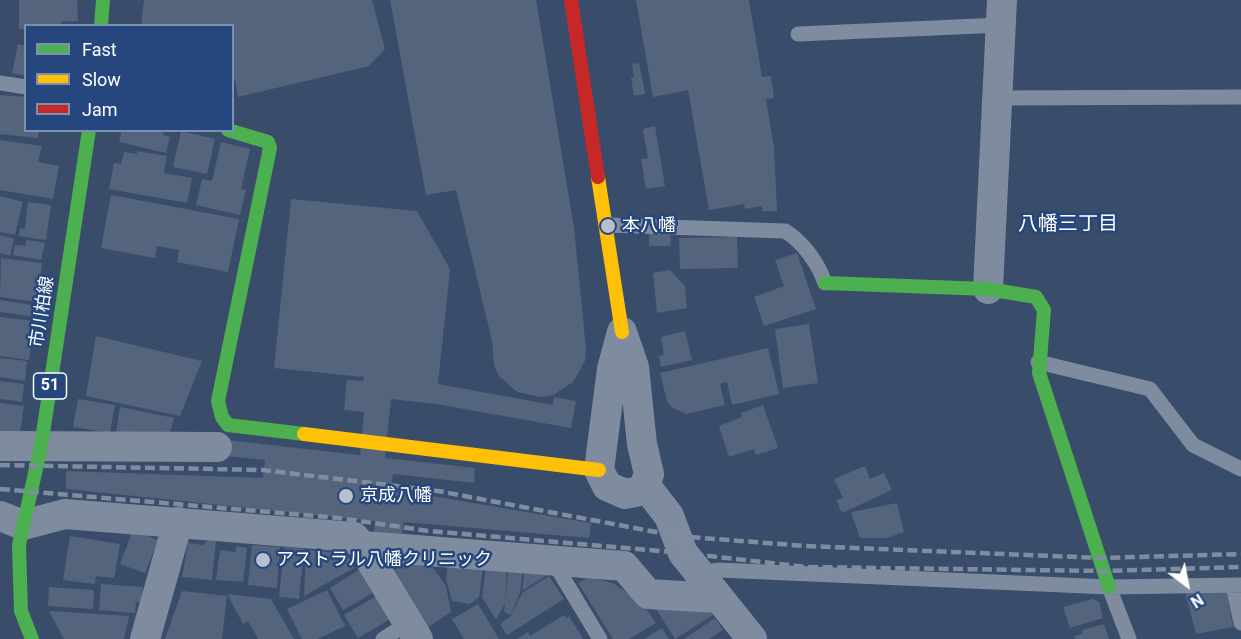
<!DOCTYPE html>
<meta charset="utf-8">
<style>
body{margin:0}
#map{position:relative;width:1241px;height:639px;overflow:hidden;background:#394c6a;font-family:Roboto,sans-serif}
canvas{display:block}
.legend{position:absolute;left:24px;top:24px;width:210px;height:108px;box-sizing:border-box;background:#25477e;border:2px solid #7c91b2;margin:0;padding:8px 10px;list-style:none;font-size:18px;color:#fff}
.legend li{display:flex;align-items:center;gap:12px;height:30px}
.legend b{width:30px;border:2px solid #7c91b2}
.north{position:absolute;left:1157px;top:555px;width:60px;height:60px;-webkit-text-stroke:4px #25477e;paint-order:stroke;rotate:148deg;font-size:16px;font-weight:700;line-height:24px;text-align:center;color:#fff}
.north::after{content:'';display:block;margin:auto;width:21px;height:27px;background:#fff;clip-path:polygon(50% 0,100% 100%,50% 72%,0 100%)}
</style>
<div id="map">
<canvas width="1241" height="639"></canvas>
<ul class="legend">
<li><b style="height:8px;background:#4caf50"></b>Fast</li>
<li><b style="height:8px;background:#ffc107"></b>Slow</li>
<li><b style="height:8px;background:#c62828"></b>Jam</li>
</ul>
<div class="north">N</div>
</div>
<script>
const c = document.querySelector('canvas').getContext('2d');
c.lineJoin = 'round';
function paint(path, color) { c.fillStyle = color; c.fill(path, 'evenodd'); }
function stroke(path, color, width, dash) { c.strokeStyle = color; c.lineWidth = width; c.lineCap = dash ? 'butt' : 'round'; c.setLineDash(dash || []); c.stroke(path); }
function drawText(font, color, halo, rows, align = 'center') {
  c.font = font + ' Roboto,"Noto Sans JP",sans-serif'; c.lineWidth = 5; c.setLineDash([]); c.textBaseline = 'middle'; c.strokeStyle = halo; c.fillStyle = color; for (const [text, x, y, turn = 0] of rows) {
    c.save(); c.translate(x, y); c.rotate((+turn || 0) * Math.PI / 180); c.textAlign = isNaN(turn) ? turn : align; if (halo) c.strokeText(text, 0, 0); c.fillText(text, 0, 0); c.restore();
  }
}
paint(new Path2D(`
 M19,0H77L78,21L61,22V26H26V29H19Z
 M144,0H372L385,49L369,66L238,97L235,80L232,81V26H141Z
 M390,0H536L574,228L586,349L585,361L573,382L553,395L541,397L517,392L499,376L494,365L492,341L456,190L426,195Z
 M636,0H749L762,77L771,76L774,98L766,99L774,148L777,211H762V206L745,209L744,204L709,210L688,90L653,97Z
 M18,44L26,46V76L12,73Z
 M639,63L645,94L634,96L631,78L634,77L632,64Z
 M0,95L26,97V130H39L38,138L0,134Z
 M655,126L665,186L646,189L641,159L648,158L643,129Z
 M122,130H164L163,135L170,137L166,153L119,142Z
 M181,131L215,139L207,174L173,167Z
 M0,140L42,146L38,162L59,166L53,199L0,190Z
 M221,142L250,149L241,189L246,190L240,215L196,205L202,179L212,181Z
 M137,151L167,156L164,173L192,178L187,203L109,189L114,163L121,164L124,152L137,154Z
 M111,195L239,219L228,272L177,262L179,250L157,246L155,258L101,248Z
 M0,196L23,202L15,235L0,232Z
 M291,199L417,211L450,269L438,384L553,405L554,397L576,401L571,428L436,404L391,399L385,458L475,468L474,483L393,474L391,489L591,523L589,538L404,522L402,533L449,538L373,539L375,521L66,489V471L263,478L265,460L216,455L218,439L360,455L364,412L344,410L347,380L363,381L364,377L274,368Z
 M28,202L51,205L46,240L19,236L20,228L25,229Z
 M670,233L671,246H649V234Z
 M0,235L14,239L10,256L0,253Z
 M737,237L738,268L680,269L679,238Z
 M27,240L45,243L41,260L13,255L15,245L25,246Z
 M797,253L816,309L764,326L754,297L784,286L775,260Z
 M1,258L42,263L37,302L0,297Z
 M670,270L685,286L687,308L657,313L653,273Z
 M0,300L38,306L36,317L0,312Z
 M0,317L35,321L29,360L0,356Z
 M809,324L818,383L783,388L775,329Z
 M685,331L692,360L661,367L659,356L664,355L661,337Z
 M96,336L202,361L180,416L86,396Z
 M768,348L779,394L732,405L727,382L720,384L725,405L686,414L671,407L667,401L660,373Z
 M0,358L27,361L25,381L0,377Z
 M0,381L24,384L22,402L0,399Z
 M78,399L115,405L110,433L73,427Z
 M0,403L24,406L20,432H0Z
 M763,405L778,448L756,455L754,449L729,457L719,426L742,417L741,413Z
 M120,407L174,418L169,435L116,434Z
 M865,466L870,479L884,473L892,490L842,513L836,500L843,498L834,479Z
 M897,503L904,532L887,538H860L851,512Z
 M133,530L158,540L145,573L120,564Z
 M70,536L120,544L114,578L96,576L95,584L63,580Z
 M208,540L216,541L212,580L182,577L188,543L202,545Z
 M252,545L280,547L277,588L248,585Z
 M236,546L247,548L243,582L216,580L220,550L236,552Z
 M284,547L304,549L299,599L279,597Z
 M306,550L347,554L354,568L304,596Z
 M448,563L483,568L479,597L470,604L452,601L446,579Z
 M412,564L434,569L446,586L451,612L428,627L392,572L403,565L405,569Z
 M486,566L507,567L505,603L496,620L482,597Z
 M509,566L523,568L520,593L511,615L504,612Z
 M362,568L376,591L343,610L330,588Z
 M525,568L547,575L522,591Z
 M549,576L564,599L507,635L500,624L511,616L522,593Z
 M589,577L613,583L642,603L656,623L629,639H613L578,583Z
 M101,584L143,587L142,602H136L135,613L99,610Z
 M49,587L94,590L93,609L48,606Z
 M1226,589L1233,627L1196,634L1185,592Z
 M327,590L345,626L318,639H302L287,609Z
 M182,591L227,596L222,639H165Z
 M227,594L271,599L294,639H258L248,621L243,624Z
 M378,595L392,618L358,638L344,615Z
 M1093,599L1099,602L1103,618L1070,628L1063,607Z
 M478,604L499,639H464L452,619Z
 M654,606H705L713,615L675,639Z
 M49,611L129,616L124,639H64Z
 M564,615L566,618L569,616L583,639H517L528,632L530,636Z
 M715,618L723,630L709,639H684Z
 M1104,624L1109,639H1075L1074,636L1082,634V630Z
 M662,628L669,639H644Z`), '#54647c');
stroke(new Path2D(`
 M798,34L1001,25
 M0,83L26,87
 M997,98L1241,97
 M606,225L785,231C803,242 818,263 825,283
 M1038,362L1150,389L1193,445L1241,469
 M553,561L600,639
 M698,573L719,570L1109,587L1241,585
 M1233,586L1241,623
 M1109,587L1129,639
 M383,639L408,623`), '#7f8ca0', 15);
stroke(new Path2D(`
 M988,289L1002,0
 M622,332L634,367L642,444L649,474L645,485L640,491L625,494L607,486L599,470L612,369Z
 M0,446L217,447
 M645,485L669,516L683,553L752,639
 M0,516L23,525L65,514L354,537L362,546L418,639
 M362,546L624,566L648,594L718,598
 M145,639L178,522`), '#7f8ca0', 30);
stroke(new Path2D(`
 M101,26L103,0
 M228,130L268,142L270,148L218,401L222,417L228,425L304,434
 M825,283L988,289L1036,297L1044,310L1039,373L1109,587
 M32,639L21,611L19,545L41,446L89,130`), '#4caf50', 14);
stroke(new Path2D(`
 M598,177L622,332
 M304,434L599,470`), '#ffc107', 14);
stroke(new Path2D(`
 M571,0L598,177`), '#c62828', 14);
stroke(new Path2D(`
 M0,465L263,470L438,491L677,536L806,546L1101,558L1241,554
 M0,489L339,518L429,531L683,553L806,567L1104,571L1241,567`), '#808da0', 4.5, [10, 4.5]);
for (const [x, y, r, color] of [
 [608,226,8,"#bac0cb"],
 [346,496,8,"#bac0cb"],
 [263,560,8,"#bac0cb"]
]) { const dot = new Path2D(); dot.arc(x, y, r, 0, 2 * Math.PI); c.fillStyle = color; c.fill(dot); stroke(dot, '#25477e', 2); }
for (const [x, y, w] of [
 [50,386,33]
]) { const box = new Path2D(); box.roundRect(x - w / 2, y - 13, w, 26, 4.5); c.fillStyle = '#25477e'; c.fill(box); stroke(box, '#fff', 1.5); }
drawText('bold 16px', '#fff', null, [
 ["51",50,386]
]);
drawText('18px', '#fff', '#25477e', [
 ["本八幡",622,226],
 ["京成八幡",360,496],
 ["アストラル八幡クリニック",276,560]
], 'left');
drawText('18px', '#fff', '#25477e', [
 ["市川柏線",43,312,-81]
]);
drawText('20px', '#fff', '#25477e', [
 ["八幡三丁目",1068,225]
]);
</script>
